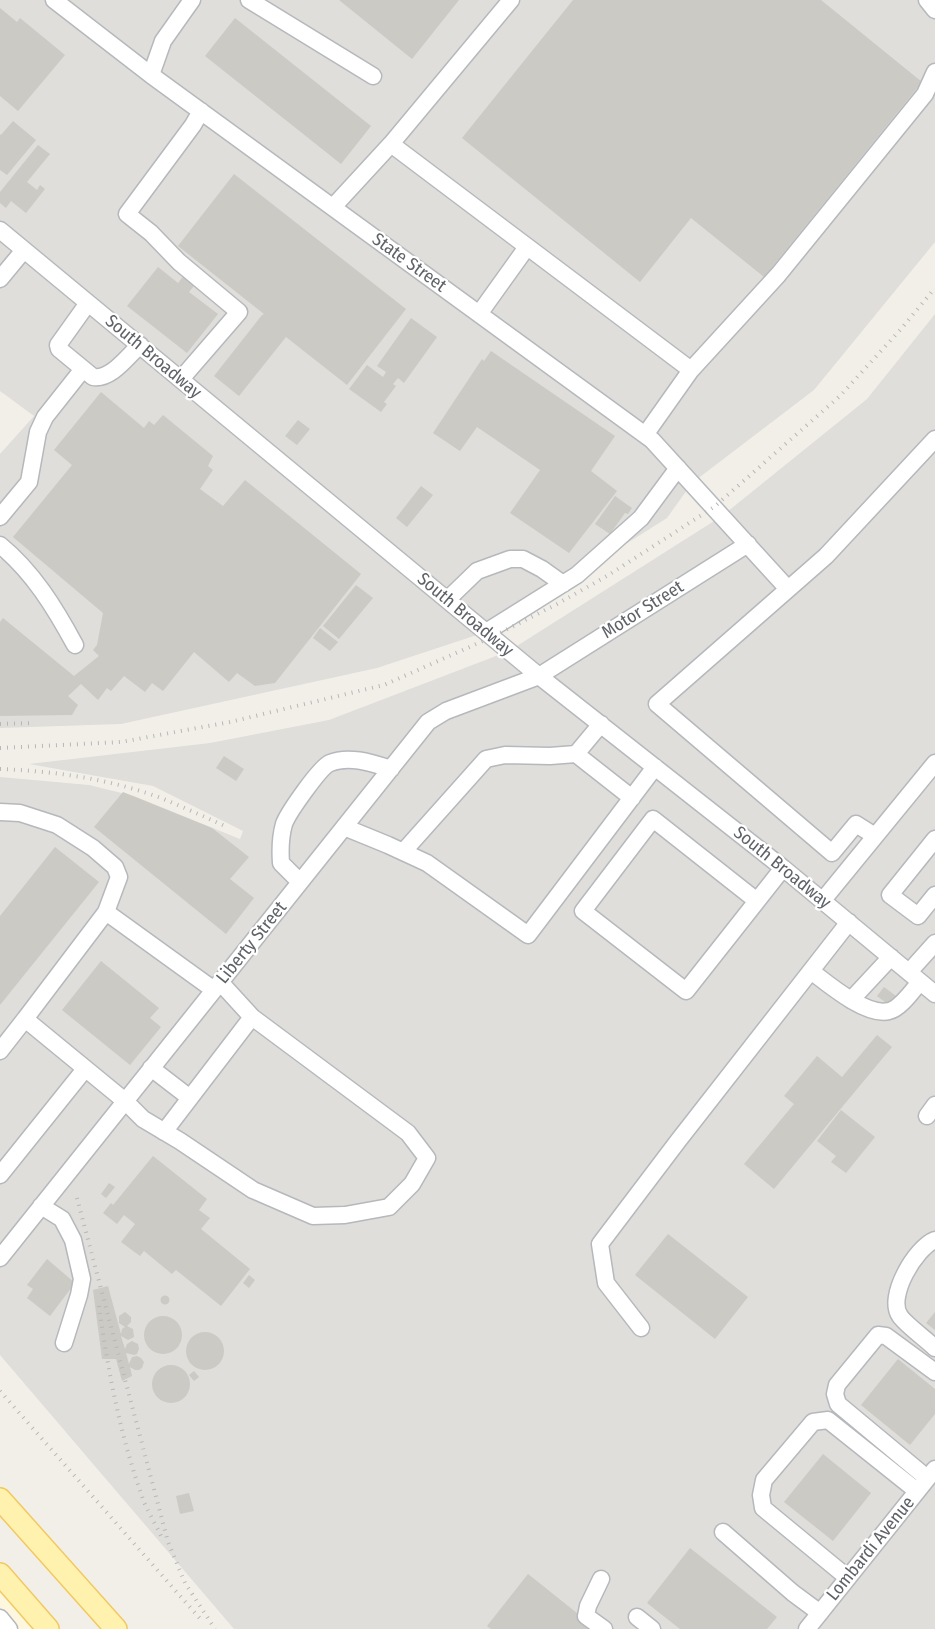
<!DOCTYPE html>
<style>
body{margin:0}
canvas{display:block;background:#f1efe8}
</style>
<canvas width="935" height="1629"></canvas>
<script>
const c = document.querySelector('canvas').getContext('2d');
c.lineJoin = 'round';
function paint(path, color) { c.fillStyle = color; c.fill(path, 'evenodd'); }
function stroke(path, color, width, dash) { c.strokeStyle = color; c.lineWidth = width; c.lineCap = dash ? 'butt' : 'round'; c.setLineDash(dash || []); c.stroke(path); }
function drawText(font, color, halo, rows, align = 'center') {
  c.font = font + ' "Fira Sans Condensed",sans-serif'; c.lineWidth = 4.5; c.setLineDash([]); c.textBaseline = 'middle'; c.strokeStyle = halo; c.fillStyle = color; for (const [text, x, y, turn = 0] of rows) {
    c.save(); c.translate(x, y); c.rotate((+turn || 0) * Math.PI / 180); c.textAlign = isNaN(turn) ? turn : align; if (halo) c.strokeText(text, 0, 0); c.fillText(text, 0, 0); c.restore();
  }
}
paint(new Path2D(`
 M0,1574L48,1629H0Z`), '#fef7e0');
paint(new Path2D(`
 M0,0H935V242L814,390L692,483L667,518L486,632L377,668L121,724L0,728V560L7,550L0,545V454L34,416L0,391Z
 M935,314V1629H234L0,1355V777L89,785L134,796L240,839L243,831L153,786L29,764L210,743L329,720L509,651L722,516L867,399Z`), '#e0deda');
paint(new Path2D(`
 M339,0H459L412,59Z
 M573,0H821L922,82L764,277L691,218L640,282L462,138Z
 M0,8L17,22L20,18L65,55L18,111L0,96Z
 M235,18L371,126L341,164L205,56Z
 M13,121L36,140L7,175L0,170V134L1,135Z
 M38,145L50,154L27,182L37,190L40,185L45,189L26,213L11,201L6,208L0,203V192Z
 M234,174L406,309L347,385L286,337L239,396L214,376L262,315L264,314L178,246Z
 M158,267L178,283L186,273L197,282L189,292L218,314L187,353L127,306Z
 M411,318L437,337L404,383L398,378L393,384L396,386L384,402L387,404L381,412L349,389L367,365L383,377L386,372L377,366Z
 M491,351L615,436L591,471L617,491L569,553L510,513L540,470L477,427L460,451L433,433L482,359L484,361Z
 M101,392L144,428L149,421L154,425L163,415L213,456L208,466L213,470L200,489L223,506L245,480L361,574L275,683L255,686L237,673L229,682L194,652L163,691L152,683L145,692L124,676L111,691L107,688L98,700L81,684L68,696L78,705L72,715L0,716V622L3,618L74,676L99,656L93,650L97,645L103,613L13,537L72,465L54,450Z
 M298,420L310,429L297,445L285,436Z
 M421,486L433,495L407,527L396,518Z
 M615,496L632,508L628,514L625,513L610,534L595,524Z
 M356,585L373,598L339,639L323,626Z
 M320,628L338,642L330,651L313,638Z
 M224,756L244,769L236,781L216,768Z
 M123,792L212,828L249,857L230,879L254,898L226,934L94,827Z
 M55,847L99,882L0,1005V916Z
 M101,961L159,1008L150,1018L161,1027L130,1065L62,1010Z
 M884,987L896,996L889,1005L877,996Z
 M877,1035L892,1047L774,1189L744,1164L794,1104L784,1096L817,1056L842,1077Z
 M841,1110L875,1137L846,1173L831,1162L836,1156L817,1141Z
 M153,1156L207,1199L199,1210L210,1218L201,1229L250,1269L221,1306L176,1270L172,1274L144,1251L140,1256L121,1242L135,1224L124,1215L117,1224L103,1213L111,1203L113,1205Z
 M109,1183L115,1187L106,1198L101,1194Z
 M668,1234L748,1297L715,1339L635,1275Z
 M47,1259L75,1283L50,1316L27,1298L33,1289L27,1285Z
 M249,1275L255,1280L249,1288L243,1283Z
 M108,1286L121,1334L122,1329L125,1327L119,1323V1316L125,1312L131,1317V1322L127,1326L133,1329L134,1337L128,1340L121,1336L125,1349L127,1344L132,1341L138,1344L139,1349L137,1354L134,1355L126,1353L129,1364L132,1357L137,1356L141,1358L144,1362L142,1368L139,1370H135L130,1367L132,1376L122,1381L116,1359H102L93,1290Z
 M160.5 1300a4.5 4.5 0 1 1 9 0a4.5 4.5 0 1 1-9 0Z
 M935,1312V1330L926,1323Z
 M144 1335a19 19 0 1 1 38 0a19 19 0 1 1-38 0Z
 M186 1351a19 19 0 1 1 38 0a19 19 0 1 1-38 0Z
 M898,1359L935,1389V1414L910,1445L861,1405Z
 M152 1384a19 19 0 1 1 38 0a19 19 0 1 1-38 0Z
 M194,1371L199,1377L194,1381L189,1375Z
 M823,1454L871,1493L833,1541L784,1502Z
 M189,1493L194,1511L180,1514L176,1496Z
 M690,1548L777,1617L767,1629H680L647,1603Z
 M528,1574L597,1629H491L487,1626Z`), '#cccac5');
const minor = new Path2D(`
 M54,0L151,75L652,440L788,589
 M249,0L373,76
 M927,0L935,10
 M151,75L163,41L192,0
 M391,144L511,0
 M333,207L391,144L691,370L645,435
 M0,230L539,676L783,868L935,994
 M0,279L24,250
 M88,303L58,345L59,349L93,377C111,380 127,357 140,345
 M479,314L527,247
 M691,370L778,275L925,94L935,72
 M181,379L239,312L179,262L151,233L127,214L193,125L201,111
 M0,517L29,482L38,432L45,417L83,369
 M0,545C33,572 55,608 75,645
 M447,600L477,571L510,559H523L542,569L563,584
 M486,632L577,575L641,518L678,468
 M576,754L632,798
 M0,812L20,813L57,825L93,848L115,867L119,877L106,912
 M344,827L388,845L427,863L528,935L655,767
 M875,836L856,824L832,853L657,704L826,556L935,439
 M935,839L890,895L918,916L935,895
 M403,852L486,759L505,755L550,756L576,754L601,724
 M300,882L281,863C280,849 280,838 284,824C288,813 320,767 330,763C349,755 372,763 391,769
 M823,900L935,763
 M757,901L653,819L583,911L686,991L783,868
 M811,971C828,984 867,1017 889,1011C900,1009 913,990 920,982
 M909,972L935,943
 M214,990L106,912L25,1019L125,1101L143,1119L180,1141L253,1190L313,1216L345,1215L389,1207L412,1184L427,1158L408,1133L252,1017
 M851,1000L891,957
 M0,1051L25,1019
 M151,1068L190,1098
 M927,1116L935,1105
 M164,1132L252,1017L220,982
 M0,1175L85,1069
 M41,1206L62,1219L73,1240L82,1279L79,1295L64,1343
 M935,1240C916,1247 886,1297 900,1316C905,1324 927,1340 935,1348
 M0,1258L428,722L446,711L539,676L748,544
 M641,1328L606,1283L600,1244L678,1141L849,922
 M927,1478L838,1404L835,1394L837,1385L878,1335L886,1336L935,1372
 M723,1532L793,1593L820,1613
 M848,1578L763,1508L761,1495L764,1480L813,1422L828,1420L917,1491
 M601,1579L588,1606L586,1616L604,1629
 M637,1617L652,1629
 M0,1618L9,1629
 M807,1629L935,1469`);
const major = new Path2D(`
 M0,1499L116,1629
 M0,1574L48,1629`);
stroke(minor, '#b5b8bc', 19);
stroke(major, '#f2c960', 24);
stroke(minor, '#fff', 16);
stroke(major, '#fff2af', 21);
stroke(new Path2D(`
 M0,724L35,723
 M0,748L121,742L230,722L384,685L492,637L557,604L607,576L714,507L840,396L901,329L935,288
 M0,769C54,771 110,779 161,798C183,807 205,817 227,827
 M77,1198L168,1542L185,1583L215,1629
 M99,1306C108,1372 121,1439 144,1502C149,1514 156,1525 161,1536
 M0,1391L203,1622`), '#b6b7b8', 4, [1, 6]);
drawText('18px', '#5f6368', '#fff', [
 ["State Street",409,263,36],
 ["South Broadway",153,357,40],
 ["Motor Street",643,610,-32],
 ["South Broadway",465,615,40],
 ["South Broadway",782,868,39],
 ["Liberty Street",252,943,-51],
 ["Lombardi Avenue",871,1549,-51]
]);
</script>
